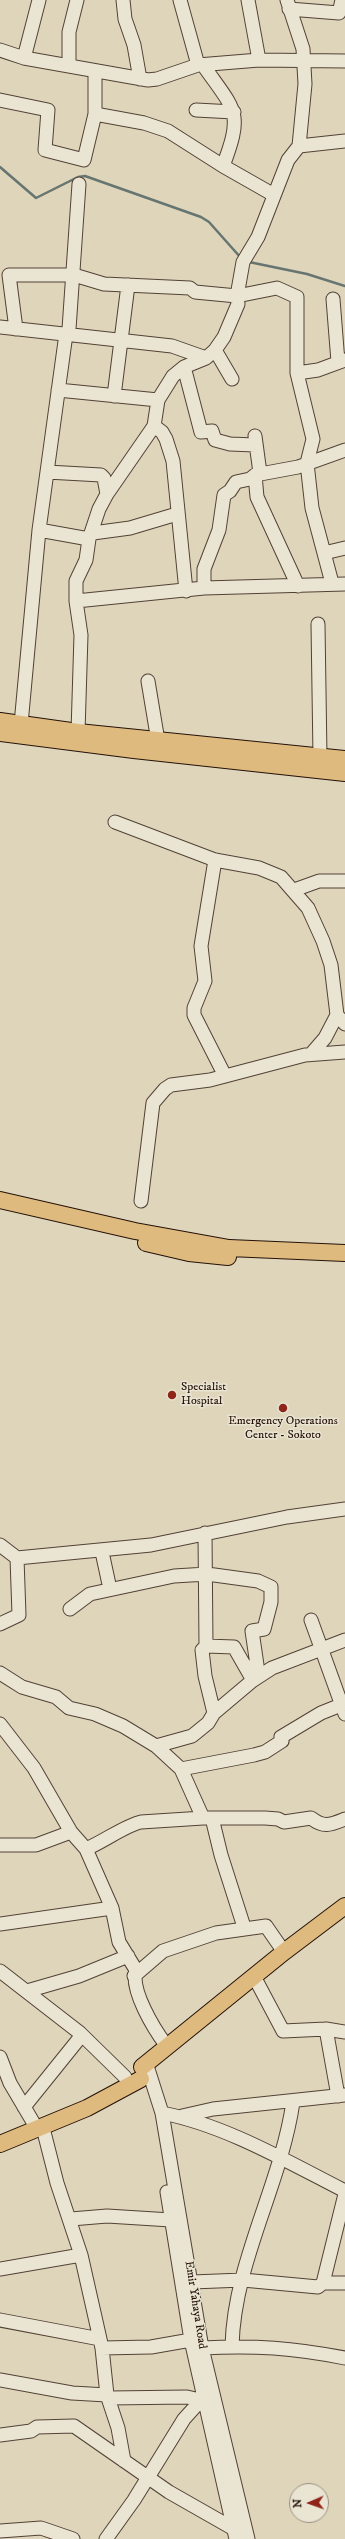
<!DOCTYPE html>
<style>
body{margin:0}
#map{position:relative;width:345px;height:2539px;overflow:hidden;background:#ded5bb;font-family:"IM FELL DW Pica",serif}
canvas{display:block}
.north{position:absolute;left:289px;top:2483px;width:40px;height:40px;box-sizing:border-box;background:#eae4d3;border:1px solid #9b9082;border-radius:50%;rotate:268deg;font-size:11px;font-weight:700;line-height:16px;text-align:center;color:#241108}
.north::after{content:'';display:block;margin:auto;width:14px;height:18px;background:#8f2418;clip-path:polygon(50% 0,100% 100%,50% 72%,0 100%)}
</style>
<div id="map">
<canvas width="345" height="2539"></canvas>
<div class="north">N</div>
</div>
<script>
const c = document.querySelector('canvas').getContext('2d');
c.lineJoin = 'round';
function stroke(path, color, width, dash) { c.strokeStyle = color; c.lineWidth = width; c.lineCap = dash ? 'butt' : 'round'; c.setLineDash(dash || []); c.stroke(path); }
function drawText(font, color, halo, rows, align = 'center') {
  c.font = font + ' "IM FELL DW Pica",serif'; c.lineWidth = 3; c.setLineDash([]); c.textBaseline = 'middle'; c.strokeStyle = halo; c.fillStyle = color; for (const [text, x, y, turn = 0] of rows) {
    c.save(); c.translate(x, y); c.rotate((+turn || 0) * Math.PI / 180); c.textAlign = isNaN(turn) ? turn : align; if (halo) c.strokeText(text, 0, 0); c.fillText(text, 0, 0); c.restore();
  }
}
stroke(new Path2D(`
 M0,167L36,198L78,177L85,176L201,217L209,222L241,258
 M249,262L307,274L345,286`), '#677570', 2.5);
const minor = new Path2D(`
 M123,0L125,19L134,45L140,79
 M180,0L198,65
 M248,0L259,60
 M289,9L339,13L342,0
 M0,50L24,58L148,80L157,79L198,65L259,60L345,61
 M24,58L39,0
 M203,65C235,111 244,111 223,166
 M69,66V32L77,0
 M95,72V114L144,123L168,131L223,166L274,195
 M0,100L48,110L45,150L84,160L95,114
 M196,110L234,112
 M299,146L345,141
 M333,299L338,362
 M0,327L172,346L206,358
 M16,329L9,275H74L104,284L190,288L195,292L237,296L277,288L297,297V373L313,439L307,463L312,508L332,583
 M215,350L232,379
 M184,367L201,432L212,431L215,440L230,444L255,445
 M297,373L318,370L345,360
 M58,390L158,400
 M114,396L128,285
 M154,426L162,432L166,439L173,461L186,591
 M255,436L260,473
 M47,472L101,475L104,478L107,494
 M39,530L89,539
 M93,533L130,528L177,514
 M324,553L345,548
 M298,586L257,497L255,475L298,467L345,450
 M204,588V569L219,530L224,495L230,491L236,482L250,479L255,475
 M76,601L204,588L345,584
 M318,624L320,757
 M148,681L157,735
 M21,724L39,530L66,334L69,329L79,184
 M78,732L81,635L76,601V581L86,560L89,539L99,509L107,494L154,426L158,400L173,376L184,367L206,358L215,350L224,337L238,304L237,296L243,262L258,237L288,160L299,146L305,84L303,49L287,0
 M115,822L215,860L259,868L281,877L308,908L323,941L331,965L337,1015L345,1024
 M215,860L201,946L205,981L194,1008V1015L225,1076
 M294,890L319,881H345
 M312,1053L325,1038L337,1015
 M141,1201L153,1103L165,1089L171,1085L210,1080L305,1055L345,1052
 M205,1533L206,1646L234,1647L250,1675
 M0,1545L17,1558L151,1545L287,1517L345,1509
 M102,1552L110,1589
 M70,1609L90,1594L174,1576L207,1574L258,1581L271,1587V1602L264,1629L252,1631L257,1665L247,1668
 M311,1620L345,1714
 M0,1624L19,1615L17,1558
 M206,1646L202,1650L205,1676L214,1713
 M0,1673L22,1687L56,1697L69,1708L95,1714L123,1726L156,1746L181,1769L203,1818
 M0,1724L34,1768L71,1832L86,1849L112,1908L119,1942L136,1970C130,1990 154,2029 166,2045
 M156,1746L192,1736L208,1723L214,1713L252,1681L272,1668L345,1640
 M181,1769L254,1755L265,1752L282,1741L281,1737L321,1713L341,1705
 M212,1818L221,1855L244,1927
 M0,1845H36L71,1832
 M86,1849C103,1842 126,1825 141,1822L203,1818H265L278,1819L284,1822L311,1818C324,1828 330,1825 345,1819
 M0,1924L112,1908
 M0,1971L80,2033L125,2077
 M134,1976L163,1951L216,1933L266,1926L284,1952
 M257,1982L283,2031L326,2029L345,2032
 M27,1991L79,1976L128,1956
 M326,2029L338,2096
 M0,2057L10,2083L33,2122
 M148,2069L162,2113L202,2348L248,2539
 M24,2107L82,2035
 M162,2113C225,2125 288,2162 345,2191
 M182,2116L213,2109L345,2095
 M43,2128L57,2183L81,2255L102,2348L107,2395L118,2428L124,2461
 M167,2192L191,2340L236,2539
 M71,2219L107,2216L171,2220
 M0,2269L81,2255
 M192,2282L243,2280L318,2287L323,2283H345
 M323,2283L345,2194
 M0,2320L100,2339
 M232,2346C234,2262 281,2185 293,2102
 M102,2348L151,2347L191,2340
 M202,2348C255,2345 293,2348 345,2358
 M0,2380L72,2393L107,2395
 M110,2398L187,2397L200,2400
 M0,2435L31,2431L37,2427L74,2426L169,2492L234,2529
 M0,2531L41,2528L73,2539
 M106,2539L134,2500L184,2419L203,2398`);
const major = new Path2D(`
 M0,721L78,732L345,759
 M0,733L134,750L345,773
 M0,1200L135,1231L229,1248L345,1253
 M146,1243L189,1253L228,1257
 M142,2067L284,1952L345,1906
 M0,2144L87,2108L141,2079`);
stroke(minor, '#524235', 15);
stroke(major, '#241108', 18);
stroke(minor, '#eae4d3', 13);
stroke(major, '#dfba7e', 16);
for (const [x, y, r, color] of [
 [172,1395,5,"#8f2418"],
 [283,1408,5,"#8f2418"]
]) { const dot = new Path2D(); dot.arc(x, y, r, 0, 2 * Math.PI); c.fillStyle = color; c.fill(dot); stroke(dot, '#eae4d3', 1.5); }
drawText('12px', '#241108', '#eae4d3', [
 ["Specialist",181,1388],
 ["Hospital",181,1402],
 ["Emergency Operations",283,1422,"center"],
 ["Center - Sokoto",283,1436,"center"]
], 'left');
drawText('12px', '#241108', '#eae4d3', [
 ["Emir Yahaya Road",195,2305,81]
]);
</script>
